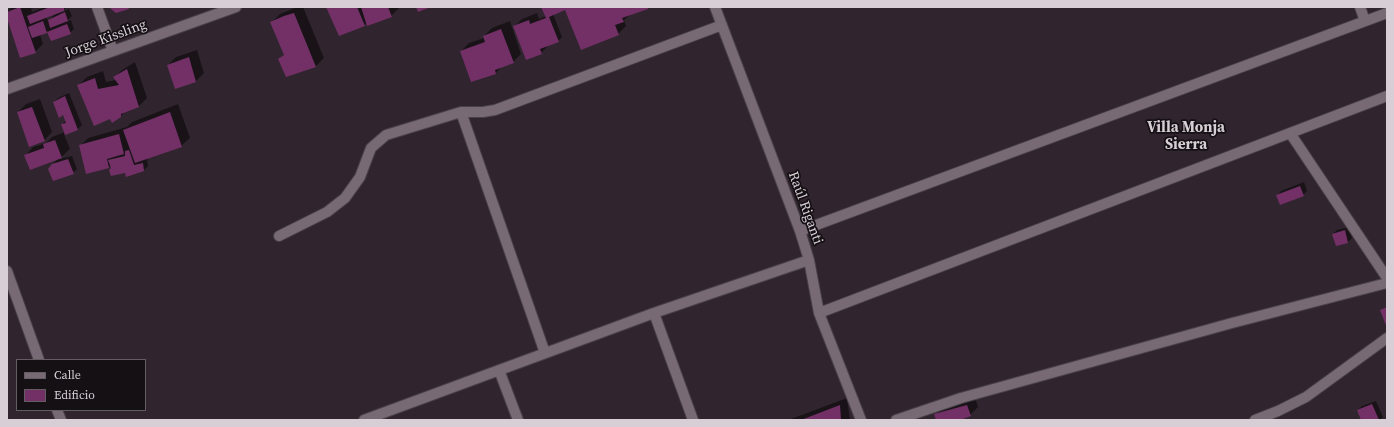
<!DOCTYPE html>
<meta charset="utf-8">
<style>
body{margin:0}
#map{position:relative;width:1394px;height:427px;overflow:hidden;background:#30252e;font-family:"Source Serif 4",serif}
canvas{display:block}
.frame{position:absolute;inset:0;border:8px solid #d7cfd5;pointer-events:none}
.legend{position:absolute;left:16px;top:359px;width:130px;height:52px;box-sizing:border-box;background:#151014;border:1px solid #635c61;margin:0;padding:5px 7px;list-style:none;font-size:12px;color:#d7cfd5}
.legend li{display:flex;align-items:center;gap:8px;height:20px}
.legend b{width:20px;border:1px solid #635c61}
</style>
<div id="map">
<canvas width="1394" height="427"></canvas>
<div class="frame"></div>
<ul class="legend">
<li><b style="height:5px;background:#776a74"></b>Calle</li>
<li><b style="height:11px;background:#733067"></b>Edificio</li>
</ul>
</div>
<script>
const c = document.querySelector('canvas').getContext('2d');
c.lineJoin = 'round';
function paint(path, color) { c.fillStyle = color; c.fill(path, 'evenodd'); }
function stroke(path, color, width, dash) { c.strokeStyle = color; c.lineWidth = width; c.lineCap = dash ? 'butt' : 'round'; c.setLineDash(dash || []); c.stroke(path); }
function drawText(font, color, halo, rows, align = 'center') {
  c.font = font + ' "Source Serif 4",serif'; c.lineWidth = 3.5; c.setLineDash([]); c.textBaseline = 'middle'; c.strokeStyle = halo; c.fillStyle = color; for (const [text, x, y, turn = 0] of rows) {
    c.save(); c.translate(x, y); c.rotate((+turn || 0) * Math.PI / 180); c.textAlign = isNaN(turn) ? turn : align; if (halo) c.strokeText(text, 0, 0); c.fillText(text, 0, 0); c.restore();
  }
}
paint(new Path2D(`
 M12,7H31L32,12L45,7H67L61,12L69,9L72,16L66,22L71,20L74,29L70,33L52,40L48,31L40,34L43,44L35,52L7,15V12ZM56,13L48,21L46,17Z
 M297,7H303L324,58L316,66L287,76L279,59L285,54L272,22L280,14Z
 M327,7H399V8L391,16L367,22L364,25Z
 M542,7H649L630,15L624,20L626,26L618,34L565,9L553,14L562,37L558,41L549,45L541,53L514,27L522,19L537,13L539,19L546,16Z
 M510,21L521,54L513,62L502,66L496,73L472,81L461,51L469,43L484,38V36L492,28Z
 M197,50L204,73L196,81L175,88L168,65L176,57Z
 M135,62L147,98L139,106L126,111L120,117L110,118L79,85L87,77L103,71L106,82L116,80L114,78L122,70Z
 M69,93L82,125L78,129L64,134L70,149L59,159L72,156L77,169L73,173L52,165L59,158L25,156L33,147L46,143L52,137L65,132L62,124L66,121L64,113L54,102L58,98Z
 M40,99L52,132L44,141L18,112L26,104Z
 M178,104L190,138L181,146L147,158L148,166L144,170L127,175L126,172L112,168L111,165L109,167L80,146L88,138L127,127L132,122Z
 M1304,182L1307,191L1303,195H1277L1281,191Z
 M1349,227L1352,238L1348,242L1333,234L1337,230Z
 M975,397L978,407L970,415L957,420H937L935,415L943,407Z
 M847,398L850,420H790L791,419Z
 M1376,401L1383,417L1380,420H1362L1358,410L1362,406Z`), '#0007');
paint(new Path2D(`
 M20,7L36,53L20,58L7,18V12Z
 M50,7H64V11L30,24L27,16Z
 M110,7H128L129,9L116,13L111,9Z
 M326,7H357L365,26L339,36Z
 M361,7H388L392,17L367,26Z
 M416,7H431L418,12Z
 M541,7H648V9L622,18L624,22L615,25L619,35L581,50L565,10L549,17L559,42L540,49L542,54L526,60L513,26L529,20L530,24L546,18Z
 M65,12L68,21L50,28L48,20Z
 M294,13L316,67L286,77L278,59L284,55L270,22L284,16Z
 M43,21L47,33L32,38L28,27Z
 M67,24L71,34L51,41L47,32Z
 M501,29L514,63L495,70L496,74L471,82L460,51L485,42L483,36Z
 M189,57L196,82L175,89L167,65Z
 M127,69L139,107L121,114V117L112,123L110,119L94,126L77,85L95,78L98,89L119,85L113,77Z
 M65,96L78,130L65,135L61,124L66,123L63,115L59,118L53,102Z
 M32,107L45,141L29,147L17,112Z
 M170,112L182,147L135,163L123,130Z
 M119,134L124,154L107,159L109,168L86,174L79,145Z
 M55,140L62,158L30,170L24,155L44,148L43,144Z
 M129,150L134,165L143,163L144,171L126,177L125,173L111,176L109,170L111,168L108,160L125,156V151Z
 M68,159L74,174L53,181L48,169L52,164Z
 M1300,186L1304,196L1280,205L1276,195Z
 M1345,230L1348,243L1336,246L1332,234Z
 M1387,307V328L1380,310Z
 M1372,404L1379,420H1361L1357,410Z
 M840,405L841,420H801Z
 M967,405L971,416L960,420H936L934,414Z`), '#733067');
const minor = new Path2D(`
 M97,7L113,51
 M715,7L800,231L809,260L819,313L861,420
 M1360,7L1365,21
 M7,89L236,7
 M1290,133L1387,278
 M800,231L1387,13
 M279,236L327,212L345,198L360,177L371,148L386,135L461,112
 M7,271L39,360
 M654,313L693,420
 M819,313L1387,96
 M545,353L461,112H483L495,110L722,25
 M499,370L518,420
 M57,410L61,420
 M364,420L654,313L809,260
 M896,420L961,398L1232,323L1387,283
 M1255,420L1278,411L1306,397L1387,338`);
stroke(minor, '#4a4048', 12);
stroke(minor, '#776a74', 10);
drawText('14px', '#d7cfd5', '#151014', [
 ["Jorge Kissling",106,39,-20],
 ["Raúl Riganti",805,208,70]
]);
drawText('bold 15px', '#d7cfd5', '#151014', [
 ["Villa Monja",1186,128],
 ["Sierra",1186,145]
]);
</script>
